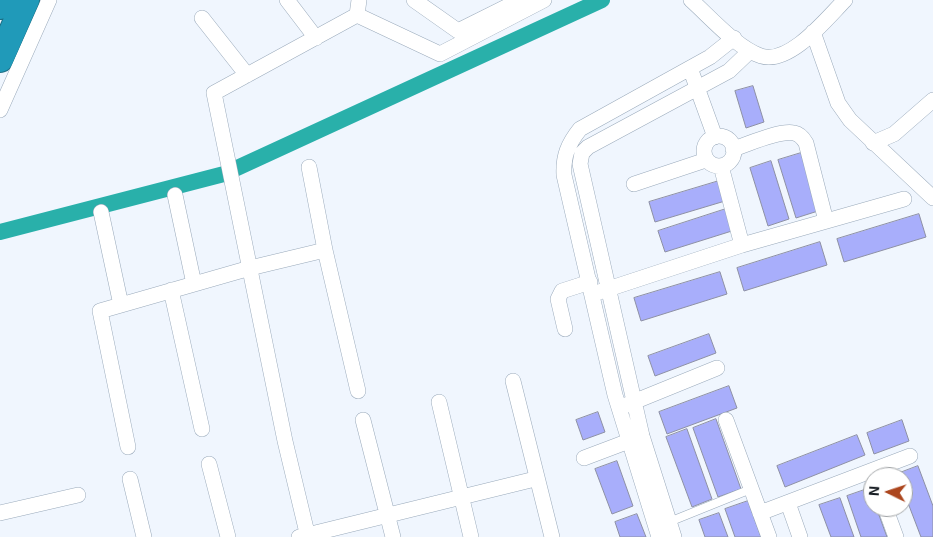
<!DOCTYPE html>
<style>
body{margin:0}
#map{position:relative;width:933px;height:537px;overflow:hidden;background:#f0f6fe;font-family:"Exo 2",sans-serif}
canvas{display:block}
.north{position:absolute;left:863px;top:467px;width:50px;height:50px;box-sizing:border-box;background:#fff;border:1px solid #a1a4a6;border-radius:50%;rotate:274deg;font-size:14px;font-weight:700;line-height:20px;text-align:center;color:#151b21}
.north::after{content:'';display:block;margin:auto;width:18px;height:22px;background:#ac461e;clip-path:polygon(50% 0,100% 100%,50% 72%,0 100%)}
</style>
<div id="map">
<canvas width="933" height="537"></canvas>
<div class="north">N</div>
</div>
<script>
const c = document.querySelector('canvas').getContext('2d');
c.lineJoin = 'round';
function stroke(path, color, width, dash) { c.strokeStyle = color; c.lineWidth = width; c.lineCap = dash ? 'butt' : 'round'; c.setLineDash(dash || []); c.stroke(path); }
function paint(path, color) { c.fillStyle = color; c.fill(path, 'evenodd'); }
stroke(new Path2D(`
 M0,232L224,174L602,0`), '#29b0aa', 16);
const building = new Path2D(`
 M753,86L764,122L746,128L735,91Z
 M801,153L818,211L796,218L778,160Z
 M771,161L789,219L768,226L750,168Z
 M719,181L725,201L655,222L649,202Z
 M729,208L735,230L665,252L658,231Z
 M919,214L926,237L844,262L837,239Z
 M820,242L827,265L744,291L737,268Z
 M720,272L727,294L641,321L634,298Z
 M709,334L716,353L655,376L648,356Z
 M729,386L737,408L667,434L659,412Z
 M598,412L605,432L583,440L576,420Z
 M716,419L741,489L718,497L693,428Z
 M902,420L909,441L874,454L867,433Z
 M687,429L712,499L692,507L666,437Z
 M857,435L865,455L785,487L777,466Z
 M617,461L633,506L612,514L595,469Z
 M918,466L933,506V537H921L903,490V477H898L897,474Z
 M870,488L873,507H876L887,537H861L847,496Z
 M840,498L854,537H831L819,505Z
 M748,501L761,537H735L725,509Z
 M719,513L728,537H705L699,520Z
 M637,514L646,537H620L615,522Z`);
paint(building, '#a8aefb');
stroke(building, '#8d90a4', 1);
const lane = new Path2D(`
 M669,522L751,489`);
const street = new Path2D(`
 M287,0L316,38
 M414,0L458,31L520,0
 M691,0C710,17 737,48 761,56C790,65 827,18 845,0
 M357,15L359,0
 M202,18L247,75
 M813,32L838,103L850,120L933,198
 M690,68L715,137
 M0,110L49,0
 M704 151a15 15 0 1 1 30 0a15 15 0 1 1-30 0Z
 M873,143L894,134L933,100
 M733,149C749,144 779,130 794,133C800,134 803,138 806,143L826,221
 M721,166L742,245
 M634,184L706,160
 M175,195L194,284
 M101,212L121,305
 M325,250L358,391
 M171,290L202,429
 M599,292L742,245L904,199
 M565,329L558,299L562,291L590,282
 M513,381L552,537
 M439,402L471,537
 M626,405L717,368
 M363,420L393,537
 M726,420L769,537
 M128,447L100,311L250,268L325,250L309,167
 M584,458L629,441
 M209,464L228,537
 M130,479L144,537
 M788,503L800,537
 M885,507L896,537
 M0,513L78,495
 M760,513L910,456
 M299,537L535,479
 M308,537L285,441L214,93L357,15L440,54L544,0
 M659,537L615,395L564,175C563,156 568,144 580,129L710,57L734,38
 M674,537L642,436L580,164L582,153L588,147L729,71L750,51`);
const highway = new Path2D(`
 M0,6L3,0
 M0,59L26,0`);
stroke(lane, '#9aaabb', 9);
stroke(street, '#9aaabb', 16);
stroke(highway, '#1c6e84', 28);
stroke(lane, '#fff', 8);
stroke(street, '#fff', 15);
stroke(highway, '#209ab9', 26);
</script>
